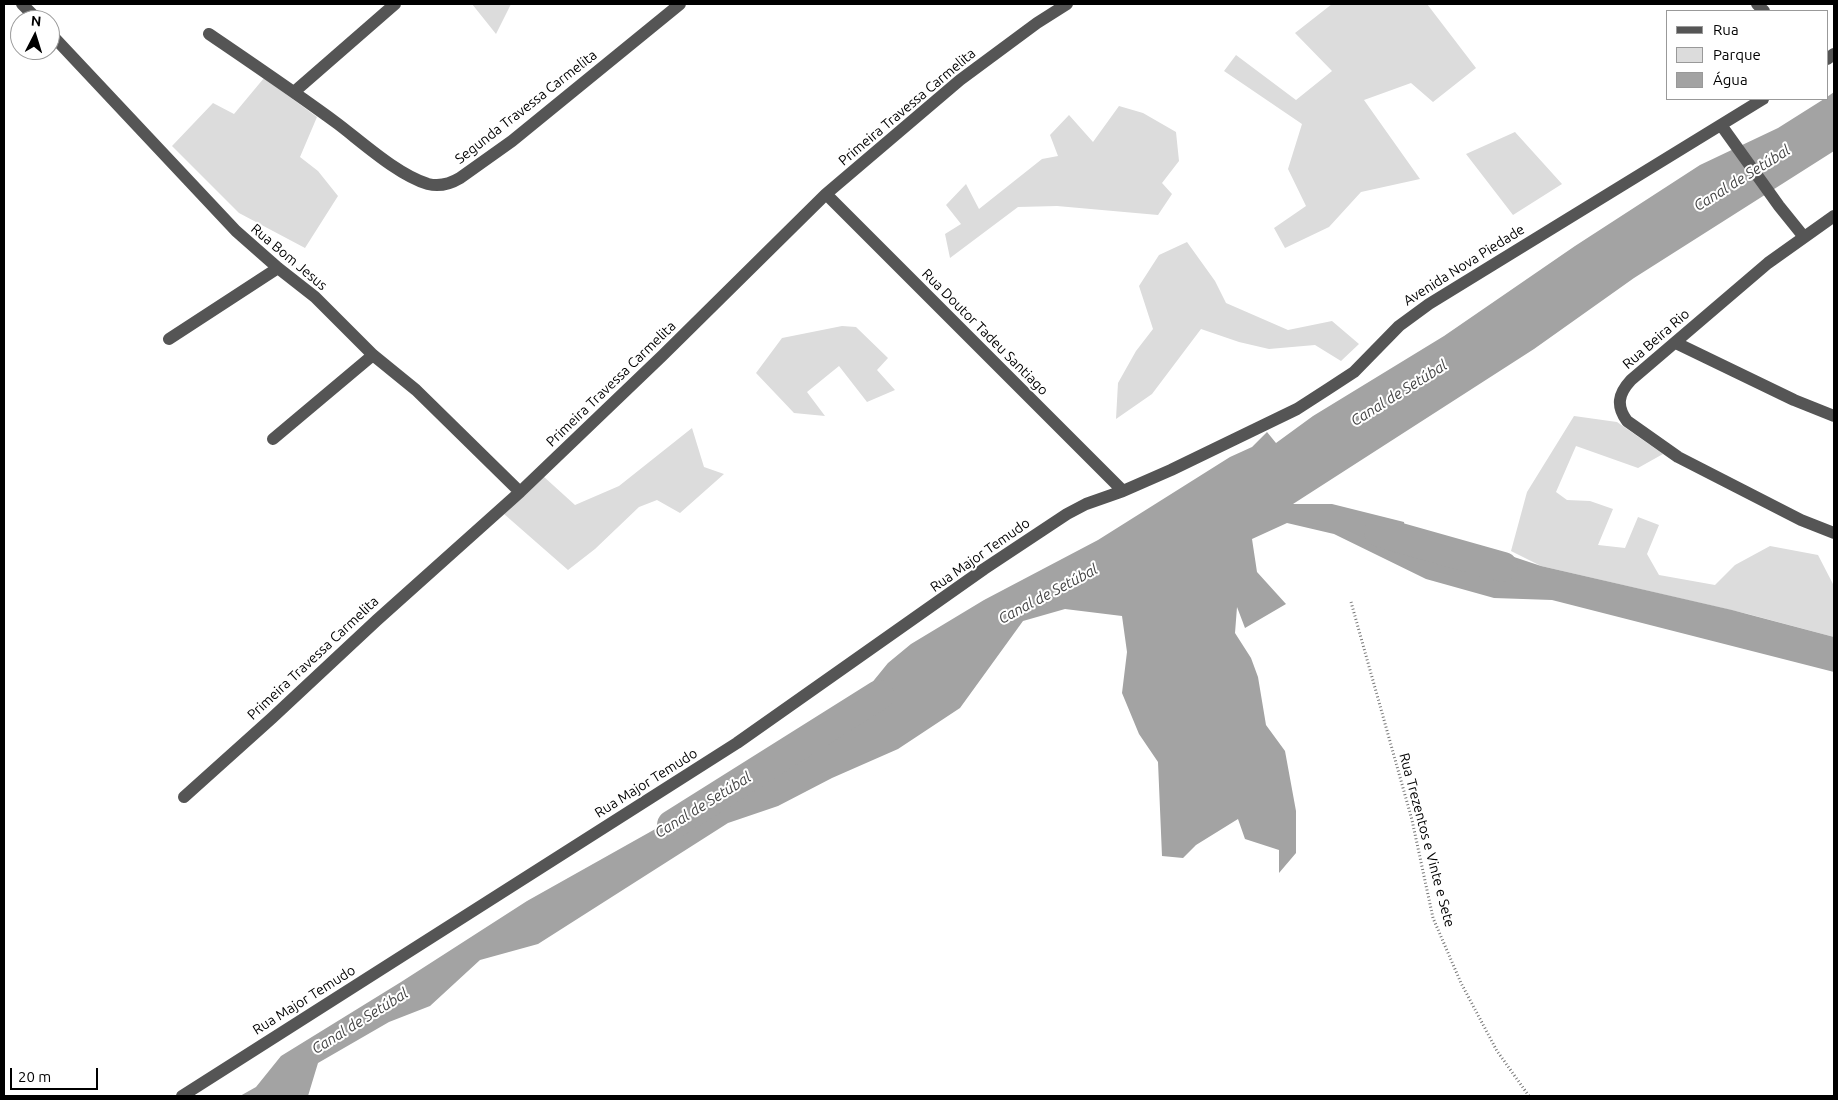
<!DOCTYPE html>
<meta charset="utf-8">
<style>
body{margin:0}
#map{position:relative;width:1838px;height:1100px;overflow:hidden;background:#fff;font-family:Ubuntu,sans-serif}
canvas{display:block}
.frame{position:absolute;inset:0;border:5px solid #000;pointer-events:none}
.legend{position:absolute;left:1666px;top:10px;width:162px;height:90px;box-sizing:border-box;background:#fff;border:1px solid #999;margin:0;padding:6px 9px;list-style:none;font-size:15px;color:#000}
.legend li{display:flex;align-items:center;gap:10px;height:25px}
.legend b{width:25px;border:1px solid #999}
.north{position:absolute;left:10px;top:10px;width:50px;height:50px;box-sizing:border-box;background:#fff;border:1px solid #999;border-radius:50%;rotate:5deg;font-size:14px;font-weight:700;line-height:20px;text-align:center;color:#000}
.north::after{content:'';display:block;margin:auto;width:18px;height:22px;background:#000;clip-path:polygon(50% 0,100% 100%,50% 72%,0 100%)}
.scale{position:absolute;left:10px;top:1068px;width:88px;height:22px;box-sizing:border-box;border:2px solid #000;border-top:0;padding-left:6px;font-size:15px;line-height:18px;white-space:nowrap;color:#000;-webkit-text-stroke:4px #fff;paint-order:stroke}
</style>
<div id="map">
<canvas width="1838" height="1100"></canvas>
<div class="frame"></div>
<ul class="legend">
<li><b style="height:6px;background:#555"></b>Rua</li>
<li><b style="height:14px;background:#dcdcdc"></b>Parque</li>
<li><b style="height:14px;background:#a3a3a3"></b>Água</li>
</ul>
<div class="north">N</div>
<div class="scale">20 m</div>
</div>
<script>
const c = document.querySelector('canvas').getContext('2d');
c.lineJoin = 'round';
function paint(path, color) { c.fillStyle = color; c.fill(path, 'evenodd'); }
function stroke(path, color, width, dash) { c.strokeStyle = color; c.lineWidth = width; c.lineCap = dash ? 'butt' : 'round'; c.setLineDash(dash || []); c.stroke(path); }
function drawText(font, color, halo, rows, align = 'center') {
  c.font = font + ' Ubuntu,sans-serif'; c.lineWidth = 4; c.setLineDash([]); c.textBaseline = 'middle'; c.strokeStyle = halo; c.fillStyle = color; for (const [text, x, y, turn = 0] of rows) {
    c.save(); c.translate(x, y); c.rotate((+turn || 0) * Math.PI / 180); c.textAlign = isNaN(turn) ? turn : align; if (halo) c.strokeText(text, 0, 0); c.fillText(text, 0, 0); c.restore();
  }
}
paint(new Path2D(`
 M472,4H511L496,34Z
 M1332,4H1427L1476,68L1433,102L1411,83L1364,100L1420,179L1361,192L1329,227L1285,248L1274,228L1306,206L1288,169L1302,124L1224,71L1236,55L1296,100L1332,71L1295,33Z
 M264,78L317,117L300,157L318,171L338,196L305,248L239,213L172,146L213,103L234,114Z
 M1119,106L1143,113L1176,132L1179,161L1162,183L1172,194L1158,215L1057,206L1018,207L950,258L945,234L961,224L946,205L966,184L979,209L1042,159L1058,156L1050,135L1069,115L1093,142Z
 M1515,132L1562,184L1513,215L1466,154Z
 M1187,242L1215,281L1226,303L1288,330L1332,321L1359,344L1341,361L1315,345L1269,349L1239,342L1201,329L1152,394L1116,419L1118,383L1136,351L1153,329L1139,286L1159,255Z
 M842,326L856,327L888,358L877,370L895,390L867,402L839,366L807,392L825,416L794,413L756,373L782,338Z
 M1574,416L1617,422L1663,454L1638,468L1576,446L1556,492L1567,500L1590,501L1613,509L1598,545L1625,548L1638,517L1659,525L1647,554L1659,575L1715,585L1735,565L1770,546L1818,555L1834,586V637L1748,614L1541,566L1511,551L1527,492Z
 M692,428L704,467L724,474L680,513L657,500L639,507L595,549L568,570L504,514L543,476L575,505L619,486Z`), '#dcdcdc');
paint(new Path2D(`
 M1834,92V151L1634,278L1534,349L1293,504H1332L1404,522L1406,537L1433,550L1473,557L1484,547L1541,566L1732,610L1834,637V672L1552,600L1494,598L1426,579L1334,534L1287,523L1252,539L1257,572L1286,604L1245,628L1237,607L1235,633L1251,658L1258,677L1266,725L1285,751L1296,811V853L1279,873V850L1245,839L1238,819L1196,845L1183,858L1162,856L1158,762L1139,734L1122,693L1127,652L1122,616L1065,609L1023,621L960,708L898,749L832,778L778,806L728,823L538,944L480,960L430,1006L389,1022L318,1063L308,1096H240L256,1087L281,1056L401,982L527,901L666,823L753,780L785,760L822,744L888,663L911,644L984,600L1098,540L1230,457L1252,447L1267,432L1276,443L1313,416L1444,336L1575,246L1700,165L1778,128L1824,99H1827V97Z`), '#a3a3a3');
stroke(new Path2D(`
 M1379,532L1503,567
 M672,825L879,695`), '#a3a3a3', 30);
stroke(new Path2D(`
 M1351,602L1412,820L1433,918L1461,983L1497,1051L1529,1096`), '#777', 3, [1, 2.5]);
stroke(new Path2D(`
 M22,4L38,20
 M1757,4L1764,11
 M50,33L236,231L278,268L315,297L373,355L416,390L520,492
 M209,34C253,64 296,93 338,124C363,143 398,175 428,184C440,187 450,184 460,178L512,141L680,4
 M1827,59L1834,54
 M294,92L395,4
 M1721,125L1779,206L1804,237
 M826,194L1123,491
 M1834,216L1768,263L1631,380C1618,394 1616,406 1627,421L1678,457L1801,520L1834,533
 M169,339L278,268
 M1676,343L1794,400L1834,416
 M273,439L373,355
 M184,797L272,718L377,620L520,492L662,356L826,194L960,80L1037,23L1067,4
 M182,1096L737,743L984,569L1067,514L1086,504L1123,491L1171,470L1297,409L1328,389L1354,372L1399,326L1429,304L1763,99`), '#555', 12);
drawText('14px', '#000', '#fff', [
 ["Segunda Travessa Carmelita",526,107,-38],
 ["Primeira Travessa Carmelita",907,107,-40],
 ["Rua Bom Jesus",289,257,40],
 ["Avenida Nova Piedade",1464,265,-32],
 ["Rua Doutor Tadeu Santiago",985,332,45],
 ["Rua Beira Rio",1656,339,-41],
 ["Primeira Travessa Carmelita",611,384,-44],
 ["Rua Major Temudo",980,555,-35],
 ["Primeira Travessa Carmelita",313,658,-43],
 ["Rua Major Temudo",646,783,-32],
 ["Rua Trezentos e Vinte e Sete",1427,840,75],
 ["Rua Major Temudo",304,1000,-32]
]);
drawText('italic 15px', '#444', '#fff', [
 ["Canal de Setúbal",1742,178,-32],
 ["Canal de Setúbal",1399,393,-32],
 ["Canal de Setúbal",1048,594,-28],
 ["Canal de Setúbal",703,805,-32],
 ["Canal de Setúbal",360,1021,-32]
]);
</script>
